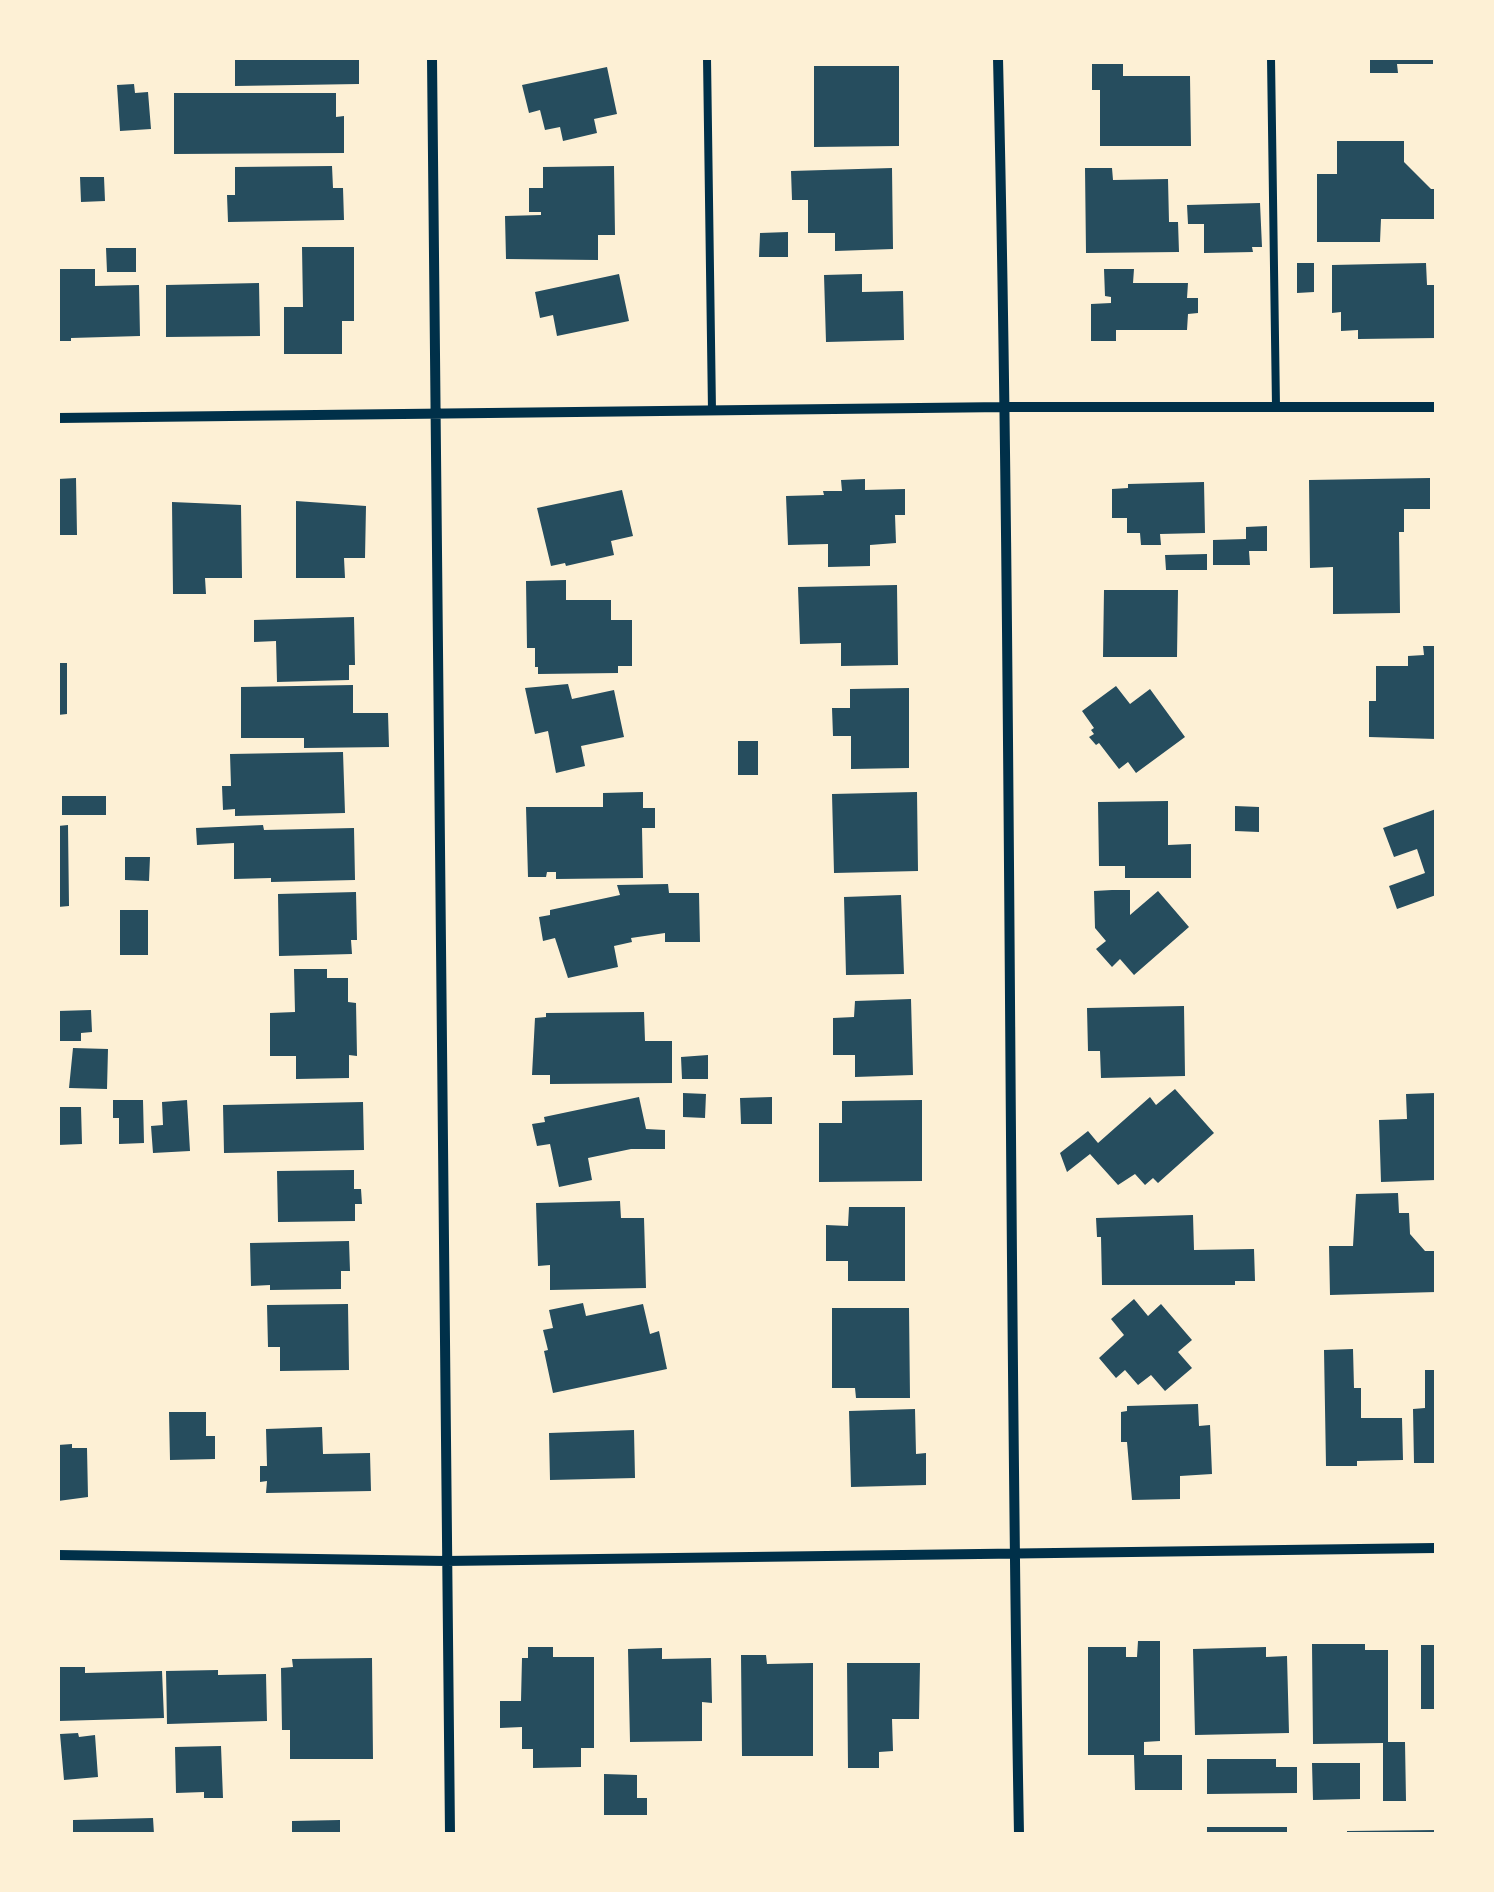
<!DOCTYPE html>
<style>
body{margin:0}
#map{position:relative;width:1494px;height:1892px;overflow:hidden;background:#fdf0d5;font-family:"PT Sans Narrow",sans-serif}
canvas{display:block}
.frame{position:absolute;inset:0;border:60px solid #fdf0d5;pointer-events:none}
</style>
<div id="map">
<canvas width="1494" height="1892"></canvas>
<div class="frame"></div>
</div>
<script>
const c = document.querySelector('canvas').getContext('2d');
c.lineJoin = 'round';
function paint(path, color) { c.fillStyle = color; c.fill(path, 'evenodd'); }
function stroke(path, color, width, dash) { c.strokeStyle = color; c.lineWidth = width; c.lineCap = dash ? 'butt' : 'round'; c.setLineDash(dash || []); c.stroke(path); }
paint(new Path2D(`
 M235,58H359V84L235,86Z
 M1370,58H1433V64H1397L1398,73H1370Z
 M1092,64H1123V76H1190L1191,146H1100V90H1092Z
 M814,66H899V146L814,147Z
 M607,67L617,114L594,119L597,133L563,141L560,127L545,130L540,110L529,113L522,85Z
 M134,84L135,93L148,92L151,129L120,131L117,85Z
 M174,93H336V117L344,116V153L174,154Z
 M1337,141H1404V162L1431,189H1436V219H1381L1380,242H1317V174H1337Z
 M332,166L333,188H343L344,220L228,222L227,195H235V167Z
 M614,166L615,235H598V260L506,259L505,216L541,215V212H529V188H543V167Z
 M892,168L893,249L835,251V233H808V200H792L791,171Z
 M1085,168H1112L1113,180L1168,179L1169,222H1178L1179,252L1086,253Z
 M80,177H104L105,201L81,202Z
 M1260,203L1262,247H1252L1253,252L1204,253V224H1188L1187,205Z
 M788,232V257H759L760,233Z
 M302,247H354V321H342V354H284V307H303Z
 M106,248H136V272H107Z
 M1297,263H1314V292L1297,293Z
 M1426,263L1427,285H1436V338L1358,339V330L1341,331V312L1332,313V265Z
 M58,269H95V286L139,285L140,336L71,338V341H58Z
 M1104,269H1134L1133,283H1188L1187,298H1198V313L1188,314L1187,330H1116V341H1091V304L1111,303V297L1105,296Z
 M619,274L629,321L557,336L553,315L540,318L535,292Z
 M862,274V292L903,291L904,340L826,342L824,275Z
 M259,283L260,336L166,337V285Z
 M76,478L77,535H58V479Z
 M1430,478V509H1404V532H1399L1400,613L1333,614V567L1310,568L1309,480Z
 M865,479V490L905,489V515H895L896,543L870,545V566L828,567V544L788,545L786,496L824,495L823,491H842L841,480Z
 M1204,482L1205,533L1160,534L1161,545H1141L1140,533H1127V518H1112V489L1128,488V484Z
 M622,490L633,536L611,541L614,555L566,566L565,563L551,566L537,508Z
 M296,501L366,506L365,558H344L345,578H296Z
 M172,502L241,505L242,578H205L206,594H173Z
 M1267,526V551H1249L1250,565H1213V540L1246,539V527Z
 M1207,554V570H1166L1165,555Z
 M566,580V600H611V620H632V666H618V673L538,674V667H535V648H527L526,581Z
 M897,585L898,665L841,666V643L800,644L798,587Z
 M1104,590H1178L1177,657H1103Z
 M354,617L355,665H349V680L277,682L276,641L254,642V620Z
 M1423,646H1436V739L1369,737V701H1376V666H1408V656L1424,655Z
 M58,663H67V714L58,715Z
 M568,684L572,699L614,690L624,737L581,746L585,766L556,773L548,731L535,734L525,688Z
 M353,685V713H388L389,747L304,748V738H241V687Z
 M1116,686L1130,704L1150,689L1185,737L1136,773L1128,762L1119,769L1099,743L1096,745L1089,737L1094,734L1091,730L1094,728L1082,711Z
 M909,688V768L851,769V736H833L832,708H850V689Z
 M738,741H758V775H738Z
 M343,752L345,813L235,816V809L223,810L222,786H231L230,754Z
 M643,792V808H655V828H642L643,878L556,879V872H547L546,877H528L526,807H603V793Z
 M917,792L918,871L834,873L832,794Z
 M62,796H106V815H62Z
 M1168,801V845L1191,844V878H1125V866H1099L1098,802Z
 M1235,806L1259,807V832L1235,831Z
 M1436,809V895L1397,909L1389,886L1425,873L1417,849L1394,857L1383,828Z
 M68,825L69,906L58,907V826Z
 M263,825L264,830L354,828L355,880L271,882V878L234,879V843L197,845L196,828Z
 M125,857H150L149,881L125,880Z
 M668,884L669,893H699L700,942H665V933L631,938L632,942L614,946L618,967L568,978L555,938L543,941L539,917L550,915V910L620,895L617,885Z
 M1112,890H1130V915L1158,891L1189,927L1134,975L1120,959L1112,967L1096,949L1106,941L1095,928L1094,891Z
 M356,892L357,940H351L352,954L279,956L278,894Z
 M901,895L904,974L846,975L844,897Z
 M120,910H148V955H120Z
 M294,969H327V978H348V1002L356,1003L357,1056L349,1055V1078L296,1079V1056H270V1013L295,1012Z
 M911,999L913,1075L855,1077V1055H833V1018L854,1017L855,1001Z
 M1184,1006L1185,1076L1101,1078L1100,1051H1088L1087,1008Z
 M91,1010L92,1032L81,1033V1041H58V1011Z
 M644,1012L645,1041H672V1083L550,1084V1075H532L535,1018L546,1017V1013Z
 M73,1048L108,1049L107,1089L69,1088Z
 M708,1055V1079H682L681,1057Z
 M1175,1089L1214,1133L1158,1183L1153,1178L1145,1185L1135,1174L1118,1185L1090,1154L1067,1172L1060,1153L1088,1131L1098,1143L1150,1097L1156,1105Z
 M683,1093L706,1094L705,1118L683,1117Z
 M1436,1093V1180L1381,1182L1379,1120L1407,1119L1406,1094Z
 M639,1097L646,1129L665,1130V1149H631L588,1158L592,1180L559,1187L550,1144L537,1146L532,1124L545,1122L544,1117Z
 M772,1097V1124H741L740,1098Z
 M113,1100H143L144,1143L119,1144V1118H113Z
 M187,1100L190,1151L153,1153L151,1126L163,1125L162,1102Z
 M922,1100V1181L819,1182V1123H842V1101Z
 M363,1102L364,1150L224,1153L223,1105Z
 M58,1107H81L82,1144L58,1145Z
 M354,1170V1189H361L362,1204H355V1221L278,1222L277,1171Z
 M1398,1193L1399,1213H1409L1410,1234L1425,1251H1436V1292L1330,1295L1329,1246H1353L1356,1194Z
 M620,1201L621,1218H644L646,1288L550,1290V1265L538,1266L536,1203Z
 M849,1207H905V1281H848V1261H826V1225L848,1226Z
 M1193,1215L1194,1250L1254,1249L1255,1281H1235V1285H1102L1101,1237H1097L1096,1218Z
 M349,1241L350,1271H341V1289L270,1290V1285L251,1286L250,1243Z
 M1134,1299L1148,1316L1161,1304L1192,1340L1178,1352L1192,1368L1165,1391L1151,1375L1138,1385L1125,1370L1116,1378L1099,1358L1124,1335L1111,1319Z
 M583,1303L586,1316L643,1304L650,1334L659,1331L667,1369L553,1393L544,1351L548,1350L543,1330L553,1328L549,1310Z
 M348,1304L349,1370L280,1371V1347H268L267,1305Z
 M832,1308H909L910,1398H856L855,1388H832Z
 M1353,1349L1354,1388H1361V1418H1402L1403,1460L1357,1461V1466H1326L1324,1350Z
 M1425,1370H1436V1463H1414L1413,1409L1425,1408Z
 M1198,1404L1199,1426L1210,1425L1212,1474L1180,1476V1499L1132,1500L1127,1442H1121V1412L1127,1411V1406Z
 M915,1409L916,1454L926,1453V1485L851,1487L849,1411Z
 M169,1412H206V1436H215V1459L170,1460Z
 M322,1427L323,1454L370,1453L371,1491L266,1493L267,1481L260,1482V1466H267L266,1429Z
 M634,1430L635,1478L550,1480L549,1433Z
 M72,1444V1448H87L88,1497L58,1501V1445Z
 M1138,1641H1160V1741L1144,1742V1755H1182V1790H1135L1134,1755H1088V1647H1126V1657H1137Z
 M1312,1644H1365V1650H1388V1742H1405L1406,1801H1383V1743L1313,1744Z
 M1421,1645H1436V1709H1421Z
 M528,1647H553V1657H594V1748H581V1767L533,1768V1749H522V1727L500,1728V1701H521L522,1658H528Z
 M1266,1647V1657L1287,1656L1289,1733L1195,1735L1193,1649Z
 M662,1648V1659L711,1658L712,1703L702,1702V1741L630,1742L628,1649Z
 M741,1655H766L767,1664L813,1663V1756H742Z
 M372,1658L373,1759H290V1730H282L281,1668L293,1667L292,1659Z
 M847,1663H920L919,1719H892L893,1751L879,1752V1768H848Z
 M58,1667H85V1673L162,1671L164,1718L58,1721Z
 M218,1670V1675L266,1674L267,1721L167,1724L166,1671Z
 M78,1733L79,1737L95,1735L98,1777L64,1780L60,1734Z
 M221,1746L223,1798H204V1792L176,1793L175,1747Z
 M1207,1759H1276V1767H1297V1793L1207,1794Z
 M1312,1763H1360V1799L1313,1800Z
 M604,1774L637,1775V1798H647V1815H604Z
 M153,1818L154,1834H73V1820Z
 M340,1820V1834H292V1821Z
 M1207,1827H1287V1834H1207Z
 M1436,1830V1834H1347V1831Z`), '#264d5e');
stroke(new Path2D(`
 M707,58L712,411
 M1271,58L1276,407`), '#003049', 8);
stroke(new Path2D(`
 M432,58L450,1834
 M998,58C1012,650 1008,1242 1019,1834
 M58,418L1006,407H1436
 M58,1555L446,1561L1436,1548`), '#003049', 10);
</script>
